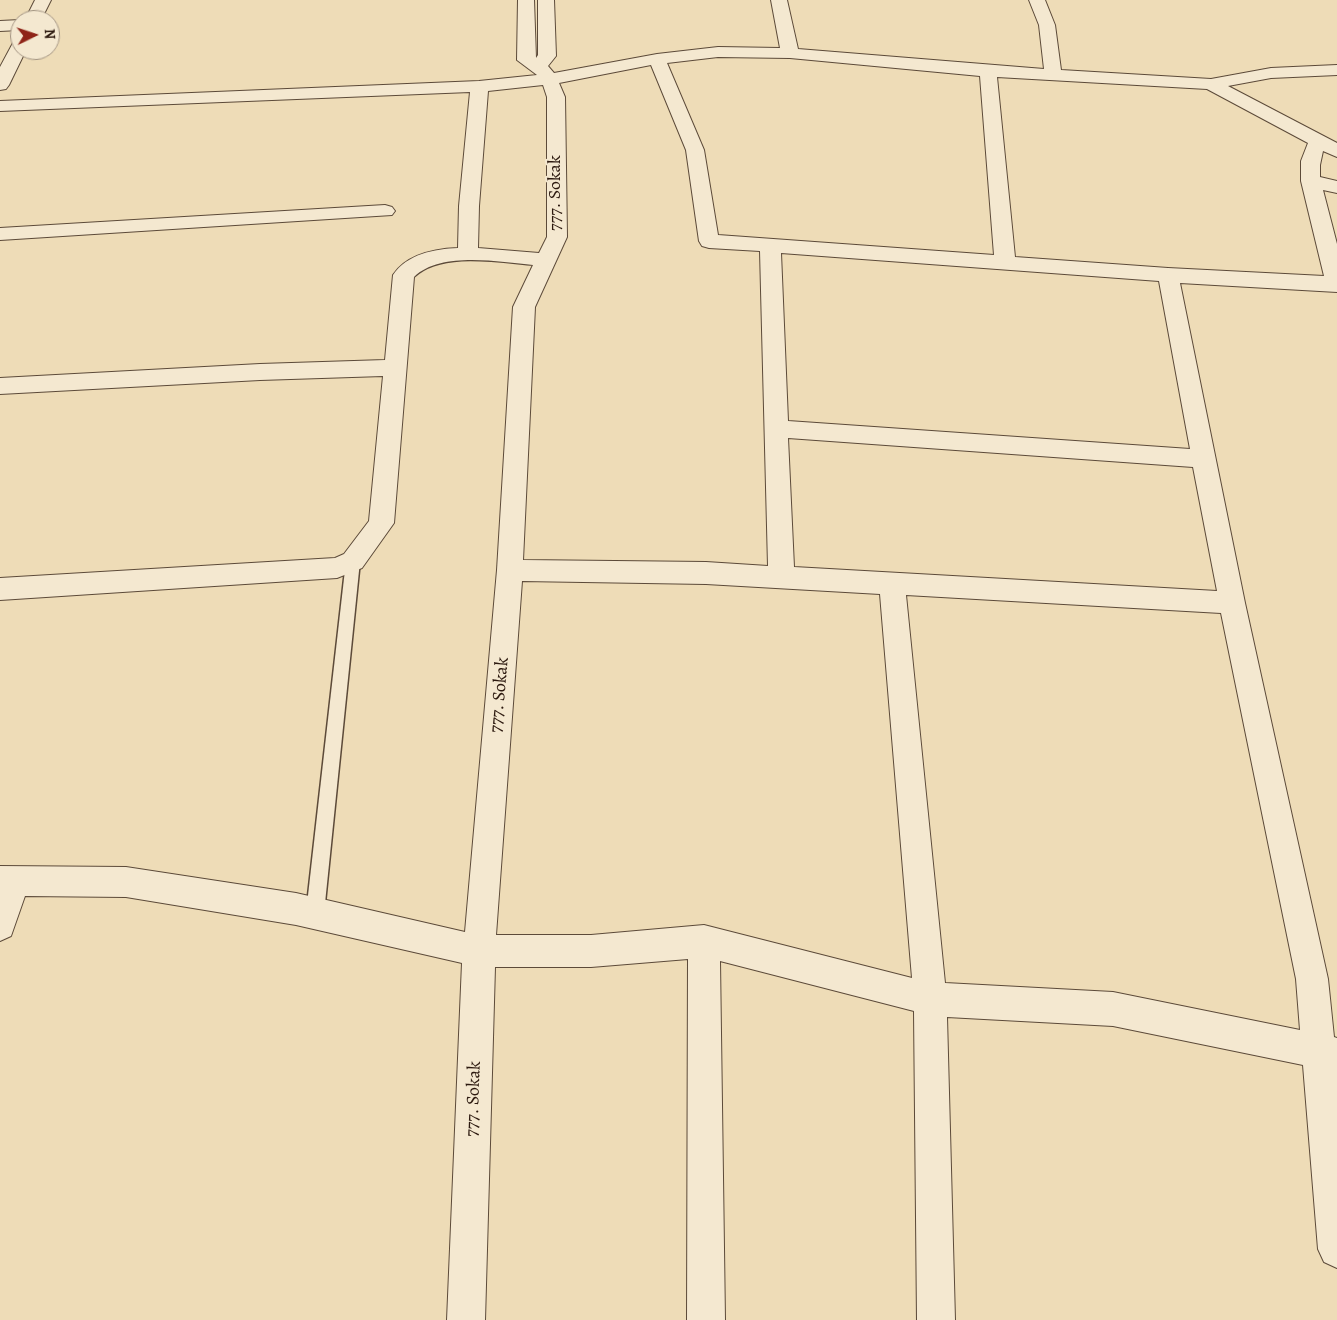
<!DOCTYPE html>
<style>
body{margin:0}
#map{position:relative;width:1337px;height:1320px;overflow:hidden;background:#eedcb7;font-family:Alegreya,serif}
canvas{display:block}
.north{position:absolute;left:10px;top:10px;width:50px;height:50px;box-sizing:border-box;background:#f4e8d0;border:1px solid #a49583;border-radius:50%;rotate:86deg;font-size:14px;font-weight:700;line-height:20px;text-align:center;color:#2c190f}
.north::after{content:'';display:block;margin:auto;width:18px;height:22px;background:#8f2418;clip-path:polygon(50% 0,100% 100%,50% 72%,0 100%)}
</style>
<div id="map">
<canvas width="1337" height="1320"></canvas>
<div class="north">N</div>
</div>
<script>
const c = document.querySelector('canvas').getContext('2d');
c.lineJoin = 'round';
function stroke(path, color, width, dash) { c.strokeStyle = color; c.lineWidth = width; c.lineCap = dash ? 'butt' : 'round'; c.setLineDash(dash || []); c.stroke(path); }
function paint(path, color) { c.fillStyle = color; c.fill(path, 'evenodd'); }
function drawText(font, color, halo, rows, align = 'center') {
  c.font = font + ' Alegreya,serif'; c.lineWidth = 4; c.setLineDash([]); c.textBaseline = 'middle'; c.strokeStyle = halo; c.fillStyle = color; for (const [text, x, y, turn = 0] of rows) {
    c.save(); c.translate(x, y); c.rotate((+turn || 0) * Math.PI / 180); c.textAlign = isNaN(turn) ? turn : align; if (halo) c.strokeText(text, 0, 0); c.fillText(text, 0, 0); c.restore();
  }
}
const service = new Path2D(`
 M353,555L358,557L360,561L324,913L321,919L315,922L309,919L306,913L346,561L348,557Z`);
const minor = new Path2D(`
 M35,0H51L41,20H25Z
 M518,0H534L536,58L538,55V0H554L556,56L548,66L554,73L657,54L718,47L780,48L771,0H787L798,49L1044,69L1039,25L1029,0H1045L1055,25L1061,70L1211,79L1271,68L1337,65V75L1271,78L1228,86L1337,143V157L1323,151L1320,165V177L1337,181V193L1323,190L1337,244V292L1180,283L1245,603L1328,979L1334,1037L1337,1038V1268L1324,1262L1318,1249L1303,1065L1113,1026L947,1017L955,1320H917L914,1011L720,961L725,1320H687L688,959L591,967H495L485,1320H447L462,963L296,925L126,897L25,896L11,936L0,941V866L126,867L296,893L465,932L497,570L513,307L533,265C499,262 441,251 414,277L394,523L362,568L337,578L0,600V578L335,558L344,554L369,521L383,376L260,380L0,394V378L260,364L385,360L393,275C407,254 434,249 458,248L459,206L470,92L0,111V101L479,81L537,75L517,60ZM718,57L790,58L980,76L994,255L718,235L704,150L667,63ZM651,65L686,150L699,241L702,246L709,248L760,251L768,566L706,562L523,560L535,307L567,237L565,97L559,83ZM997,77L1207,89L1308,143L1301,161V181L1324,276L1168,268L1015,257ZM543,85L547,97V237L539,253L478,248L479,206L488,91ZM781,253L1159,281L1190,449L788,421ZM788,438L1193,467L1217,591L794,567ZM522,581L706,584L880,594L912,978L704,925L591,935H496ZM906,595L1221,613L1296,979L1300,1030L1113,992L945,983Z
 M20,20V30L0,31V21Z
 M20,40V50H26L9,85L6,89L0,90V67L14,41Z
 M385,205L392,207L395,211L392,215L0,240V228Z`);
stroke(service, '#5c4a39', 3);
stroke(minor, '#5c4a39', 2);
paint(service, '#f4e8d0');
paint(minor, '#f4e8d0');
drawText('18px', '#2c190f', '#f4e8d0', [
 ["777. Sokak",556,193,-90],
 ["777. Sokak",500,695,-85],
 ["777. Sokak",474,1099,-88]
]);
</script>
